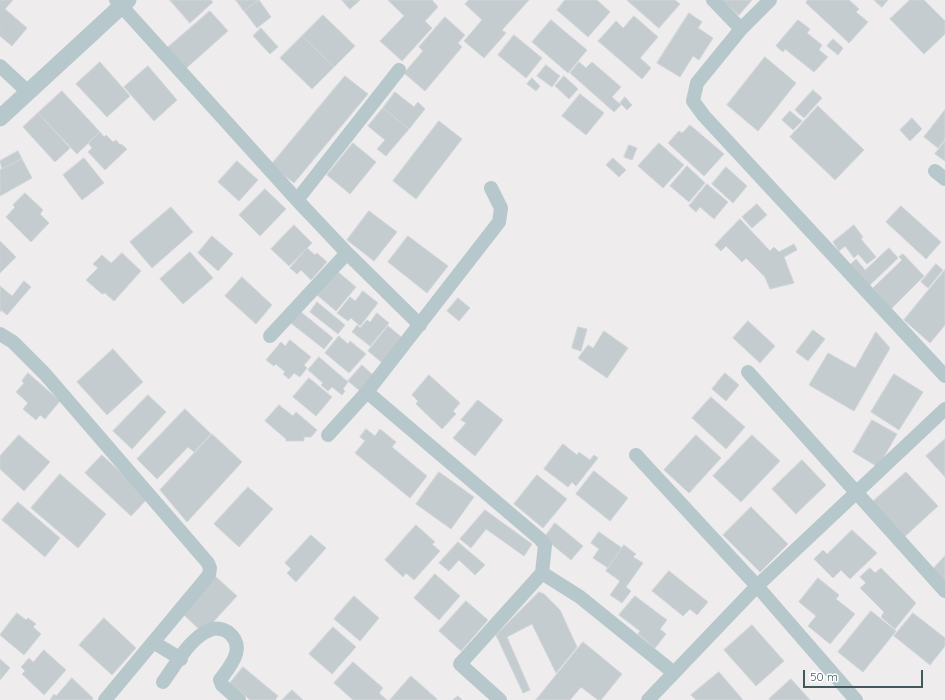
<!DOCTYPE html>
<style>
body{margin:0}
#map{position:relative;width:945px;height:700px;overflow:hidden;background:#efeced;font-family:Quicksand,sans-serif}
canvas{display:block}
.scale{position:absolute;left:803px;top:670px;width:120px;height:18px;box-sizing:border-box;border:2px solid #43585b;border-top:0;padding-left:5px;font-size:12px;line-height:14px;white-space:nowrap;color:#43585b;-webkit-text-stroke:3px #fff;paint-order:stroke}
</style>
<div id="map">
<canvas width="945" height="700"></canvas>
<div class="scale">50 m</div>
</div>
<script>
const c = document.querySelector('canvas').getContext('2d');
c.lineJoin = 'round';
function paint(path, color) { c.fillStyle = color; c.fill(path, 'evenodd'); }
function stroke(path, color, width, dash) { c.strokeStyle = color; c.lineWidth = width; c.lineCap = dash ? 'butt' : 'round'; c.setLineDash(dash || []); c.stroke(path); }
const building = new Path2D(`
 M0,0H13L5,9L27,28L12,46L0,36Z
 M170,0H211L213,2L190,23Z
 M236,0H259L244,11Z
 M259,0L271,17L257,28L244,11Z
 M342,0H360L350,9Z
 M388,0H432L438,7L425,21L432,28L402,61L380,41L404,16Z
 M469,0H529L502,30L506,33L484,58L464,41L482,20L465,4Z
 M565,0H597L610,12L588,37L557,10Z
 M627,0H675L680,4L659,28Z
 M721,0H752L739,15Z
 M808,0H849L859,9L856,12L868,22L849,43L806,3Z
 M874,0H888L882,7Z
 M910,0H924L945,21V34L924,54L890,19Z
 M210,11L228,31L184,70L166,49Z
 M689,13L702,22L698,28L713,38L699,60L693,56L680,77L657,63Z
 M323,15L355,46L334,67L302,36Z
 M634,16L658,37L640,58L651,68L642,79L598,41L616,21L623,28Z
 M445,17L465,35L458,43L462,47L425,91L404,73L423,51L419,47Z
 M551,20L587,50L568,73L532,42Z
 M798,20L810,29L807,33L822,45L819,50L828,57L814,72L785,49L783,52L776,46Z
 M261,28L278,47L270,54L253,36Z
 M514,35L542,58L526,78L498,55Z
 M302,36L334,67L312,89L280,58Z
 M833,39L843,48L838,55L827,46Z
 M765,57L796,83L758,131L727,105Z
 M100,62L130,96L107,117L76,84Z
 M579,62L586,68L592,62L621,87L612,97L621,105L614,112L570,73Z
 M546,65L560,76L552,87L537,76Z
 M148,66L177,100L154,121L124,87Z
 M345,76L368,94L294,183L271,165Z
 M564,76L578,89L569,99L555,86Z
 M532,78L540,86L536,91L527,84Z
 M813,90L822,98L804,118L795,110Z
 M62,91L100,132L77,154L38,113Z
 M395,92L414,107L418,102L425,109L409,129L383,108Z
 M580,94L604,113L586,135L562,116Z
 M625,97L632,105L627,110L620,103Z
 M818,106L864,150L835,180L790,137Z
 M383,108L409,129L386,156L377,149L385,140L368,126Z
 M945,110V139L938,148L924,137Z
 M790,111L802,121L793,130L782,120Z
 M38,113L70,148L55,162L23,127Z
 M912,118L922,129L910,141L900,130Z
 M439,121L462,139L416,199L393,181Z
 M690,125L724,154L704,176L668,143L679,131L682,133Z
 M100,132L104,137L106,135L113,142L116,140L120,145L121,144L127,149L105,170L88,152L92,148L88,143Z
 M945,141V161L935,154Z
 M353,143L376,162L350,194L327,175Z
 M659,143L684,165L663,188L638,166Z
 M629,145L637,148L632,160L624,157Z
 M18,151L22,159L2,169L0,161Z
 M84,158L104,183L82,200L63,175Z
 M613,158L626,170L619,177L606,165Z
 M22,159L32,178L0,196V170Z
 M237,161L258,180L239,201L218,182Z
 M687,166L705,183L689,202L670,186Z
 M726,167L747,186L733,203L712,184Z
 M707,184L728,202L714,219L700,207L696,212L689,206Z
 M265,189L286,209L260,236L239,215Z
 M25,193L43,210L40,214L49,223L31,242L6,217L15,207L13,205Z
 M757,204L767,215L752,228L742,217Z
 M901,206L941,242L926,259L886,222Z
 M171,207L193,232L152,268L130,242Z
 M369,211L397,232L374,261L347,240Z
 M740,219L770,251L774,247L779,252L794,244L797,250L784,257L794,283L770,289L765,277L746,258L742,262L726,246L721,251L715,245Z
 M294,225L312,243L289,266L271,249Z
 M854,225L863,237L861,239L876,257L867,264L858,254L854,258L845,246L839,251L833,242Z
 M212,236L233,254L218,271L198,253Z
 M408,236L448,266L427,293L388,262Z
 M0,241L16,257L0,273Z
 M307,248L315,255L317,253L327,262L311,280L301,270L297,274L290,268Z
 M889,248L898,258L869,286L850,265L856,259L865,270Z
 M190,252L213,278L183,304L160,279Z
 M122,253L141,271L114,301L105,293L102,294L86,280L98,268L93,264L102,255L111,263Z
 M903,254L924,276L891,309L873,288L902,260L899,257Z
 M936,264L943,270L928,288L921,282Z
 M945,270V325L930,343L904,320Z
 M337,271L356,287L336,311L317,295Z
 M242,277L272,305L256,324L225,296Z
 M24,281L31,287L7,315L1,310L0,312V286L12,296Z
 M363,291L378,303L360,326L351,318L348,321L337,313L350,297L355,301Z
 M458,298L470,308L459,321L447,311Z
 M317,302L345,325L338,334L310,312Z
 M296,308L333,338L324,349L287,320Z
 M377,313L389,323L370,346L352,332L357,325L360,328L367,320L370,322Z
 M748,321L775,346L760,363L733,338Z
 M388,326L406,341L386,366L368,351Z
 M578,327L587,329L581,351L572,348Z
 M813,330L825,339L808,361L796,352Z
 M604,331L628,348L607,378L578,358L588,345L593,348Z
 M876,332L890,348L854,411L809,385L828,353L855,368Z
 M339,336L348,344L350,341L366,354L349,373L325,353Z
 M290,340L311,357L304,365L307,368L300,377L294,373L289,379L283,374L285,372L276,364L274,366L266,360L281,342L285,346Z
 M113,349L143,382L107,415L77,382Z
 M319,357L348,382L343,389L345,391L342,395L332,387L328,391L321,385L323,383L308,370Z
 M362,365L373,375L360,391L348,381Z
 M28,373L60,401L45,419L40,415L36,420L23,409L28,403L16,392L24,383L22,381Z
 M725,373L739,385L726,401L712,389Z
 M894,374L923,392L899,430L871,412Z
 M429,375L460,403L453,411L456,414L442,429L416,404L418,401L412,395Z
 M309,378L332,397L316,416L293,397Z
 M148,395L166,412L132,449L113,431Z
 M711,397L745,427L726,449L692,418Z
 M478,400L503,420L475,456L453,438L466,423L461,420Z
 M279,405L293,416L296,412L317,430L311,437H304V441H286V439L265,421Z
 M185,409L211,434L194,452L188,447L157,479L137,459Z
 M872,420L897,434L878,467L853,452Z
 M366,429L375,436L380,429L396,442L392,447L427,476L410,498L355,453L365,441L360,437Z
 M212,434L242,462L187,522L160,490Z
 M19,435L50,462L24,491L0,469V456Z
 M696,435L721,458L689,493L664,470Z
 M752,435L780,461L741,502L713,476Z
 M945,439V477L926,456Z
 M563,444L577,455L579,452L590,460L594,455L598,458L576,486L572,482L568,487L544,469Z
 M102,455L148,498L131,516L85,473Z
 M802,460L826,485L796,514L772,489Z
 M594,471L628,498L610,521L576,494Z
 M439,472L474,497L451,529L416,504Z
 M906,472L938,506L901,540L869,505Z
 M60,474L106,514L78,548L31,508Z
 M537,475L567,499L543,528L514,504Z
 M248,487L273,509L239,547L214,524Z
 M18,502L60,538L45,557L2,520Z
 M751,507L788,544L760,572L723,535Z
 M485,510L532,544L524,556L486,529L471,548L460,539Z
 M555,523L583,546L571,560L544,538Z
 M416,525L435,542L432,544L440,551L414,580L406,573L403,577L385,560Z
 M852,530L877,553L850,579L841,570L833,578L814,559L823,550L827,554Z
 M599,532L622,548L608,568L593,558L599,549L591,543Z
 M311,535L326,548L296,582L287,573L291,569L285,563Z
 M458,542L485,565L475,575L459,560L449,571L439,563Z
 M624,545L636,554L633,557L643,563L626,587L631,591L622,603L610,595L620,581L606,571Z
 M945,556V581L933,569Z
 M870,568L875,573L881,568L916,603L895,629L881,617L884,612L860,588L866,583L860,577Z
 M669,571L708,602L697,615L690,609L683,616L652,591Z
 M435,574L460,596L439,620L414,598Z
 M216,577L237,596L203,633L183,614Z
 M818,578L839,595L836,599L855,614L830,644L808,626L816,616L799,602Z
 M539,592L544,594L560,610L577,647L556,673L532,624L507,637L530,690L523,693L496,635Z
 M354,596L379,618L360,641L334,619Z
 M635,596L667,620L660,629L666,634L655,648L638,634L640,631L619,615Z
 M466,601L488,620L461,651L439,631Z
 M871,611L896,631L863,672L838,652Z
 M17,613L26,620L28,618L36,624L33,627L41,634L24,655L0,635Z
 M913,613L945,638V646L930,665L894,636Z
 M104,618L136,648L112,675L79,645Z
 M752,625L784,661L756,686L724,650Z
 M333,627L356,647L332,674L309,654Z
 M583,642L622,674L601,700H598L581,687L570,700H536Z
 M44,650L66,670L44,695L22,674L25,671L21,667L29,658L33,662Z
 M0,659L10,668L0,680Z
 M353,662L383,688L379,693L387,700H353L334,683Z
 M243,667L278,696L275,700H250L230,683Z
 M719,672L743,700H696L691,695Z
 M411,676L437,699L436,700H390Z
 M72,678L93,698L92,700H50L54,694L56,696Z
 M791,679L810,700H770L769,699Z
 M292,690L303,700H282Z
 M458,696L462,700H453Z`);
paint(building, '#c5ccd0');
stroke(building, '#cfd5d8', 1);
stroke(new Path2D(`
 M116,0L297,200L347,253L420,325
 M713,0L741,29
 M770,0L741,29L697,83L693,101L704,116L945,376
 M0,66L28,92
 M935,171L945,179
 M297,200L399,70
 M0,334L13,342L45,374L208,563L210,568L209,575L105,700
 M270,336L347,253
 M748,372L945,591
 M367,392L540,539L545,545L542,573L580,597L674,673
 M328,435L367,392L499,222L501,208L491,188
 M636,455L757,586L856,700
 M153,642L181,659
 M163,682C176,665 189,638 210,630C215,627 223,629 228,632C247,647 231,665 220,680L222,685L239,700
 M500,700L460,664L542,573
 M648,700L757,586L945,409`), '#b6c8cb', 14);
stroke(new Path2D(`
 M0,118L128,0`), '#b6c8cb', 17);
</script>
